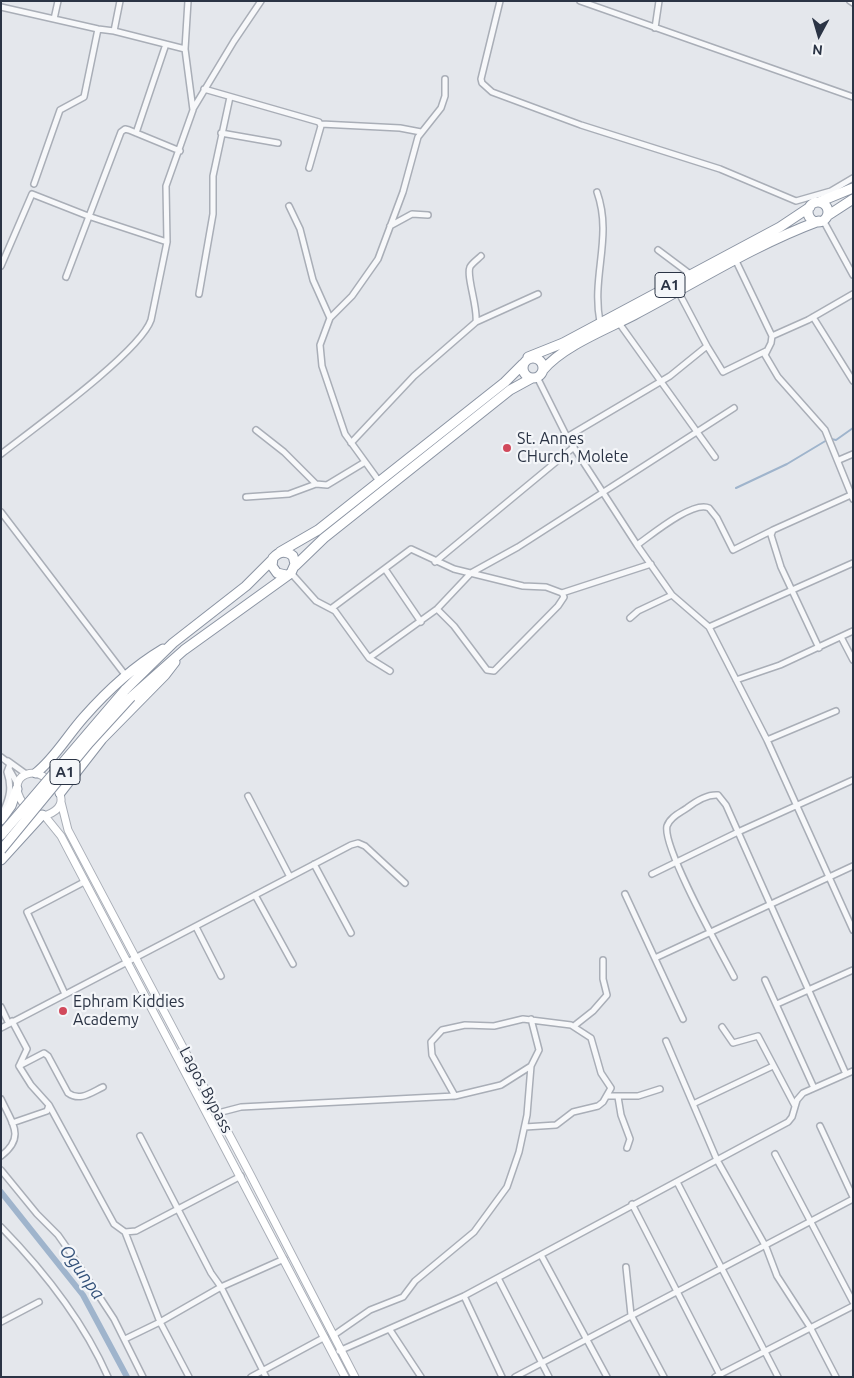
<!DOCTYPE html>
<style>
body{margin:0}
#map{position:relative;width:854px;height:1378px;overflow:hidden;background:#e4e7ec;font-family:Ubuntu,sans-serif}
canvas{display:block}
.frame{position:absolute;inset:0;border:2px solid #2b3445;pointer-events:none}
.north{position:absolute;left:794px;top:10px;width:50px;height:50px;-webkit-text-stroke:4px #f4f6f9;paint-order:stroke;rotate:186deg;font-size:14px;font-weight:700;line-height:20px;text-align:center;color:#2b3445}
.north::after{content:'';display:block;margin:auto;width:18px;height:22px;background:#2b3445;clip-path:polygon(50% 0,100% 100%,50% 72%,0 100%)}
</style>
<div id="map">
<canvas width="854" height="1378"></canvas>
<div class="frame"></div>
<div class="north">N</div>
</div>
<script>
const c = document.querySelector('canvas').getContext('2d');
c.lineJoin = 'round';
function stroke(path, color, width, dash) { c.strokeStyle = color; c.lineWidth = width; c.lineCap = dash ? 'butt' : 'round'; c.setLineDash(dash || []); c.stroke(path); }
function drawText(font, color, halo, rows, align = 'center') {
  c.font = font + ' Ubuntu,sans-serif'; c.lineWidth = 4.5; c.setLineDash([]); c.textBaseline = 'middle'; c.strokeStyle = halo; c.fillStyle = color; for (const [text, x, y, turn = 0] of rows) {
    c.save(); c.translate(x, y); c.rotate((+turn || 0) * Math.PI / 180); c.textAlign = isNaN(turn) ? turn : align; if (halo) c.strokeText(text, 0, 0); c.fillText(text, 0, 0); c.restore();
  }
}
stroke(new Path2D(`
 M831,439L836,440L853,428
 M736,488L787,464L827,440`), '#9fb4cc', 2);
stroke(new Path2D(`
 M1,1192L83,1295L127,1377`), '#9fb4cc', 6);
const street = new Path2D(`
 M500,1L481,79L482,83L492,92L581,125L720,169L796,201L831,191L853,178
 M580,1L853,97
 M850,1L853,3
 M1,7L98,29L114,31
 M54,19L58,1
 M655,28L659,1
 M185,49L188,1
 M204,89L319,122L321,126L309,168
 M193,109L234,41L261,1
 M321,124L400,128L421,132
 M136,133L166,44
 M221,133L278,143
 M34,184L60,110L84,97L98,29
 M597,192C613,237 591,276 600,322
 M289,206L300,229L313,280L330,318L320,345L322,366L345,434L379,481
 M823,220L853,275
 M390,226L412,214L428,215
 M658,250L690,274
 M736,261L772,336L771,343L765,355L778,377L825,430L853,499
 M1,266L32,194L88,216L167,242
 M66,277L121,132L125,129L129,130L180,151
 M199,294L213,214V176L230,97
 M813,317L853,381
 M330,318L352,296L378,259L403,192L418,137L441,108L445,96V79
 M476,322C478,307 466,276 470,267C472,263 478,259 481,256
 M619,323L715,457
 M772,336L808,320L853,294
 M707,346L723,372L766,351
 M537,377L567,437L637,545L672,595L709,627L767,740L853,930
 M256,430L284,452L316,484
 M567,437L670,376L707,346L678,291
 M351,443L414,376L476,322L538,294
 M1,454C33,429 140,352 151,320L167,242L166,186L193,110L185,49L114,31L120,1
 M839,460L853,454
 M246,497L289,494L316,484L327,485L365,462
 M1,512L126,676
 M637,545C650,536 693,500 709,508L717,518L733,550L773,530
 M435,562L574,447
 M385,569L421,622
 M291,573L316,601L335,611L369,658L390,671
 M332,608L411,549L454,569L523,586L546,587L562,593L651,564
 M437,609L454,626L487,670L494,671L558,606L564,597L562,593
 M630,618L638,611L672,595
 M709,627L853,563
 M841,637L853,660
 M819,648L781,567L771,535L773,530L853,494
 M369,658L437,609L471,573L518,547L734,408
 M736,680L780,665L853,631
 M767,740L836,711
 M1,757L10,764L9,769L17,783
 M8,761L26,774
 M248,796L290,877
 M3,812C10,797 12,787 7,772L10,764
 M314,864L351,933
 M652,874L738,832L853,780
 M625,894L683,1019
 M255,895L293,964
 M196,927L221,976
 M655,958L853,866
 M734,977C721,952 662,847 667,826C670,817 680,813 687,808C696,801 707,794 718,795L726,805L846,1074
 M765,980L814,1088
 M65,994L27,912L84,882
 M777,1004L853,970
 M1,1007L9,1024
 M12,1021L27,1049L19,1066L31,1085L49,1105
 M574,1026L593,1011L607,995L603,979V960
 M722,1027L733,1043L758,1036L795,1106
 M1,1028L351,845L358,843L365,846L405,883
 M666,1041L717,1160L766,1247L777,1276L810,1327L836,1377
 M19,1066L44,1053L48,1056L68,1093C80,1102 92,1092 103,1087
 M455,1096L432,1055L431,1042L442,1030L465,1025L494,1026L523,1019L571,1025L591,1038L601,1073L611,1088L603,1102L598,1106L573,1112L556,1125L525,1127
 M608,1096H638L660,1089
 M618,1097L621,1115L630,1139L627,1148
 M1,1099C12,1123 26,1137 1,1156
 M693,1104L773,1066
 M218,1113L241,1107L455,1096L501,1085L531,1066
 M12,1123L47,1111L49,1105L114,1224L125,1232L136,1231L241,1176
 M820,1126L853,1197
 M140,1136L211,1273L221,1287L266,1377
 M775,1154L853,1302
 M1,1170L37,1214L58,1235L72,1255L114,1319L143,1377
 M677,1182L778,1377
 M632,1204L721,1377
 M1,1227C44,1271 83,1320 108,1377
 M125,1232L160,1322L125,1339
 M541,1255L607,1377
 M626,1267L631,1315L664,1377
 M498,1278L549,1377
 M464,1296L502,1377
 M1,1322L39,1302
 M390,1330L421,1377
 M334,1335L370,1310L403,1297L415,1281L474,1232L507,1187L519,1152L527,1115L531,1066L539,1050L531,1019
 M339,1351L464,1296L756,1139L788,1122L792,1117L797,1100L803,1093L853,1071
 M189,1377L160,1322L221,1287L284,1259
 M251,1377L325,1337
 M515,1377L853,1199
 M715,1377L853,1306`);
const secondary = new Path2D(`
 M36,773C54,779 76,804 47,815C19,816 2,772 36,773Z
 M61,802L68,830L249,1172L355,1377
 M44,815L61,836L345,1377`);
const highway = new Path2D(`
 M819,202L853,188
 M808 212a10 10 0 1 1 20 0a10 10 0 1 1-20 0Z
 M827,216L853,199
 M528,357L563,343L780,227L810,207
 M523 368a10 10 0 1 1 20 0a10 10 0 1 1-20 0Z
 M543,370C563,346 607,329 634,315C695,283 754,245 819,221
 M280,552L318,530L505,382L523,364
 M295,566L324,538L510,390L532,378
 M125,690L173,643L246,586L273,559
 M131,697L184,650L291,573L295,564L293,556C286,550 279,551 273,558L272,566L277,573L286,575
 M36,773C55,758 67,736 84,717C106,692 133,667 163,649
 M60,793L102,739L165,675L175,662
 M1,820L11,806L17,789
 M1,860L42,815`);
stroke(street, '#a9aeb7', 8);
stroke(secondary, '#a9aeb7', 9);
stroke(highway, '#8b94a3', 11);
stroke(street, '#f7f8fa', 5);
stroke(secondary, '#fff', 7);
stroke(highway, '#fff', 9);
const highwayBridge = new Path2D(`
 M1,835L125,690
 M1,850L89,743L131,697`);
stroke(highwayBridge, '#8b94a3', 11, []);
stroke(highwayBridge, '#fff', 9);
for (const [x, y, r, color] of [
 [507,448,5,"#d1495b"],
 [63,1011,5,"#d1495b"]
]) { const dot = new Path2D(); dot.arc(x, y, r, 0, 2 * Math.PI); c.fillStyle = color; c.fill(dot); stroke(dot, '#f4f6f9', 2); }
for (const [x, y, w] of [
 [670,285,30],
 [65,772,30]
]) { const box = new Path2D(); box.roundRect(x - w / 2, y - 12.5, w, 25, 4); c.fillStyle = '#f4f6f9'; c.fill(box); stroke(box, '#2b3445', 1); }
drawText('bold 15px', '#2b3445', null, [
 ["A1",670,285],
 ["A1",65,772]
]);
drawText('16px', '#2b3445', '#f4f6f9', [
 ["St. Annes",517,439],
 ["CHurch, Molete",517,457],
 ["Ephram Kiddies",73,1002],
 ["Academy",73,1020]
], 'left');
drawText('16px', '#2b3445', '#f4f6f9', [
 ["Lagos Bypass",206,1090,62]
]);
drawText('italic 18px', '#34527a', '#f4f6f9', [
 ["Ogunpa",82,1272,54]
]);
</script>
